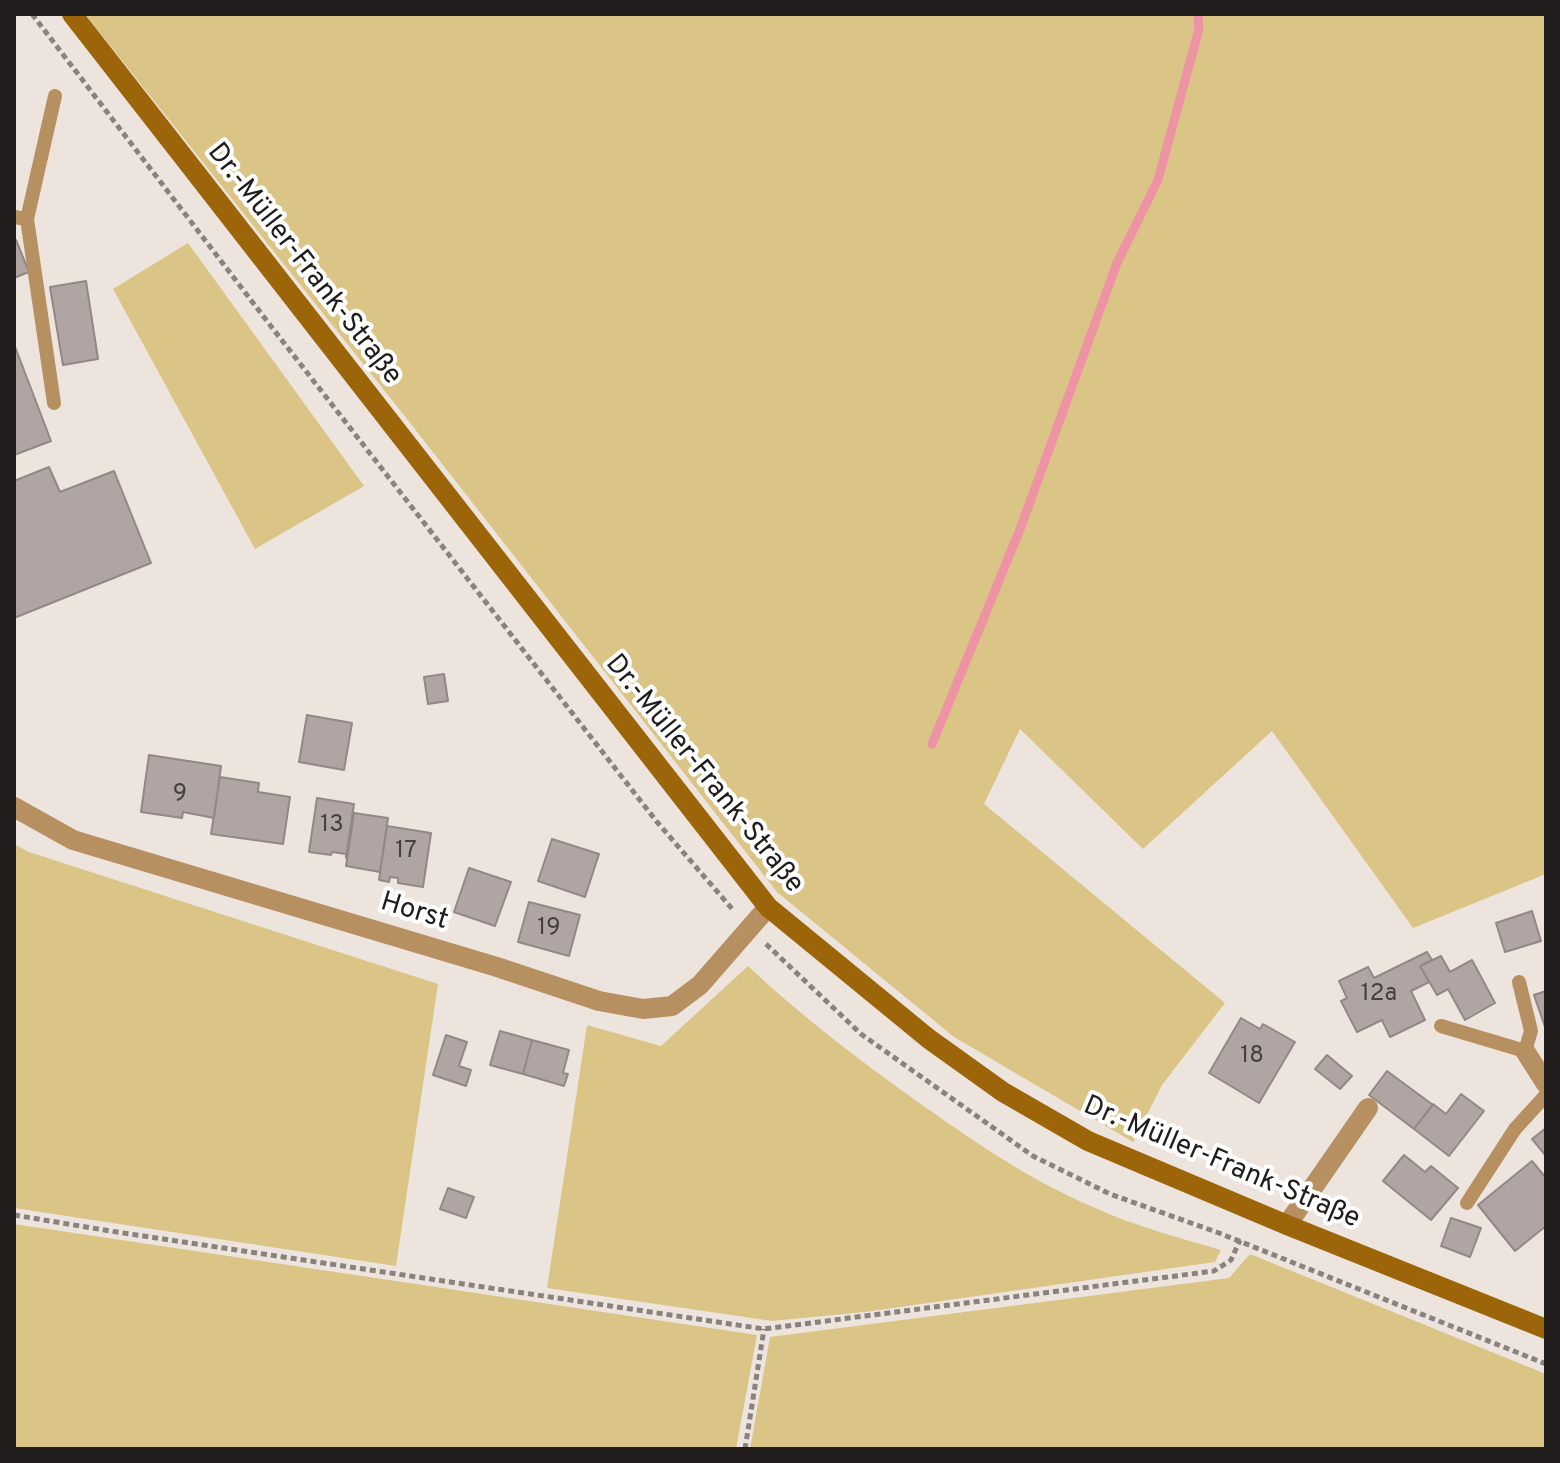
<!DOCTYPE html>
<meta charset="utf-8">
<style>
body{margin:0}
#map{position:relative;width:1560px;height:1463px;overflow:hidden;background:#eee4de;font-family:Overpass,sans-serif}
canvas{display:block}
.frame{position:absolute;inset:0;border:16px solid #211d1c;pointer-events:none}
</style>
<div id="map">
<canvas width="1560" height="1463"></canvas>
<div class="frame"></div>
</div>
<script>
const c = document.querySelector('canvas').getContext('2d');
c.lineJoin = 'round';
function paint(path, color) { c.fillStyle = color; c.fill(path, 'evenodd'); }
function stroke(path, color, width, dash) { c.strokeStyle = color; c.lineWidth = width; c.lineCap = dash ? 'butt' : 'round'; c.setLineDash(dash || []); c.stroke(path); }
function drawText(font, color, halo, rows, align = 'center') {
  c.font = font + ' Overpass,sans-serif'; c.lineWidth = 8; c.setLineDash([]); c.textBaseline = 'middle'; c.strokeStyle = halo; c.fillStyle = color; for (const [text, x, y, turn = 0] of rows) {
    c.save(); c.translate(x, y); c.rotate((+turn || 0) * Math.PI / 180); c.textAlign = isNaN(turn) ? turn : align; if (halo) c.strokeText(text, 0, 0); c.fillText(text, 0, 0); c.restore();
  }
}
paint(new Path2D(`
 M85,14H1546V874L1413,928L1272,731L1143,849L1020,729L984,804L1225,1003L1162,1085L1133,1142L954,1037L777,892L407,419Z
 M188,243L364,486L255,549L113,289Z
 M14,844L29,852L438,984L396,1266L14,1208Z
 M748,966C803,1018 863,1063 925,1107C979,1145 1032,1181 1093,1207C1134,1226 1177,1237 1221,1250L1215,1262L865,1312L772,1321L547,1288L587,1025L661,1046Z
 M14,1224L757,1335L736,1449H14Z
 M1250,1254L1546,1374V1449H750L770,1337L1229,1278Z`), '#dac587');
stroke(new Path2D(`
 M932,744L1019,532L1117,263L1158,180L1199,29L1198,14`), '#ee93a4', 9);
const building = new Path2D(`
 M14,240H16L29,272L14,278Z
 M86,281L98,359L63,365L50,287Z
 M14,344L51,441L14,455Z
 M49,467L60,492L114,471L151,563L14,618V481Z
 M444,674L448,701L428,704L424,677Z
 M307,715L352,723L344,770L299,762Z
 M149,755L221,766L214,818L183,812L182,818L141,812Z
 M220,777L259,783L258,792L290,797L283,844L211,834Z
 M317,798L354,804L346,858V854L332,852L331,855L309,852Z
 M354,813L388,818L380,872L346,866Z
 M387,826L431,833L423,887L398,883V878L390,877L389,882L379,880Z
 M552,839L599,854L585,897L538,881Z
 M469,868L511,882L495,926L454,912Z
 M529,902L580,915L569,956L518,942Z
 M1532,911L1541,941L1505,952L1496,923Z
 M1427,952L1432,960L1420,966L1429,982L1411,991L1425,1020L1390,1037L1382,1020L1357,1032L1341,1001L1347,998L1339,981L1368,967L1374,978Z
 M1441,956L1450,972L1472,960L1495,1003L1465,1020L1448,989L1437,995L1420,966Z
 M1546,991V1030L1534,995Z
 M1241,1018L1260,1029L1263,1024L1295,1042L1259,1103L1209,1073Z
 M500,1031L532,1040L523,1074L490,1065Z
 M446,1035L467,1042L459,1066L471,1070L466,1086L433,1075Z
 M532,1040L569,1050L563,1073L568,1074L564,1086L523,1074Z
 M1327,1055L1352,1076L1340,1089L1315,1069Z
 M1387,1071L1433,1105L1414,1129L1369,1095Z
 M1461,1094L1484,1111L1449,1156L1414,1129L1433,1104L1446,1114Z
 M1546,1128V1156L1532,1139Z
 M1404,1155L1425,1172L1431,1166L1458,1188L1431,1220L1383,1181Z
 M1532,1161L1546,1178V1226L1515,1251L1478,1205Z
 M448,1188L474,1197L466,1218L440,1209Z
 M1451,1218L1481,1228L1470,1257L1441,1246Z`);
paint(building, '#b0a5a3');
stroke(building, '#938887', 2);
stroke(new Path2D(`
 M32,14L270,325L657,822L734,911
 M766,944L861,1034L1033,1156L1110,1194L1219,1233L1546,1364
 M14,1215L110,1231L764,1329L1214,1271L1231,1260L1240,1240
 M745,1449L764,1329`), '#89827f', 5, [6, 4]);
stroke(new Path2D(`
 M14,217L27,219L54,403
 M27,219L55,96
 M1441,1026L1525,1051L1531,1031L1519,982
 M1467,1203L1515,1129L1546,1095`), '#b79062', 14);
stroke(new Path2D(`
 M14,807L73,840L497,967L599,1001L643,1009L672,1006L700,985L768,907
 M1525,1051L1546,1084
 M1287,1225L1368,1108`), '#b79062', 20);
stroke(new Path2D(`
 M72,14L768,907L929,1039L1003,1092L1088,1141L1287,1225L1546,1329`), '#9d6509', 20);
drawText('24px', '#453f3e', null, [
 ["9",180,795],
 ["13",332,826],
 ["17",406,852],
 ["19",549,929],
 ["12a",1379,995],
 ["18",1252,1057]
]);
drawText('28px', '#211d1c', '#fff', [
 ["Dr.-Müller-Frank-Straße",303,265,52],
 ["Dr.-Müller-Frank-Straße",703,775,51],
 ["Horst",414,913,17],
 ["Dr.-Müller-Frank-Straße",1221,1164,23]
]);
</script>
